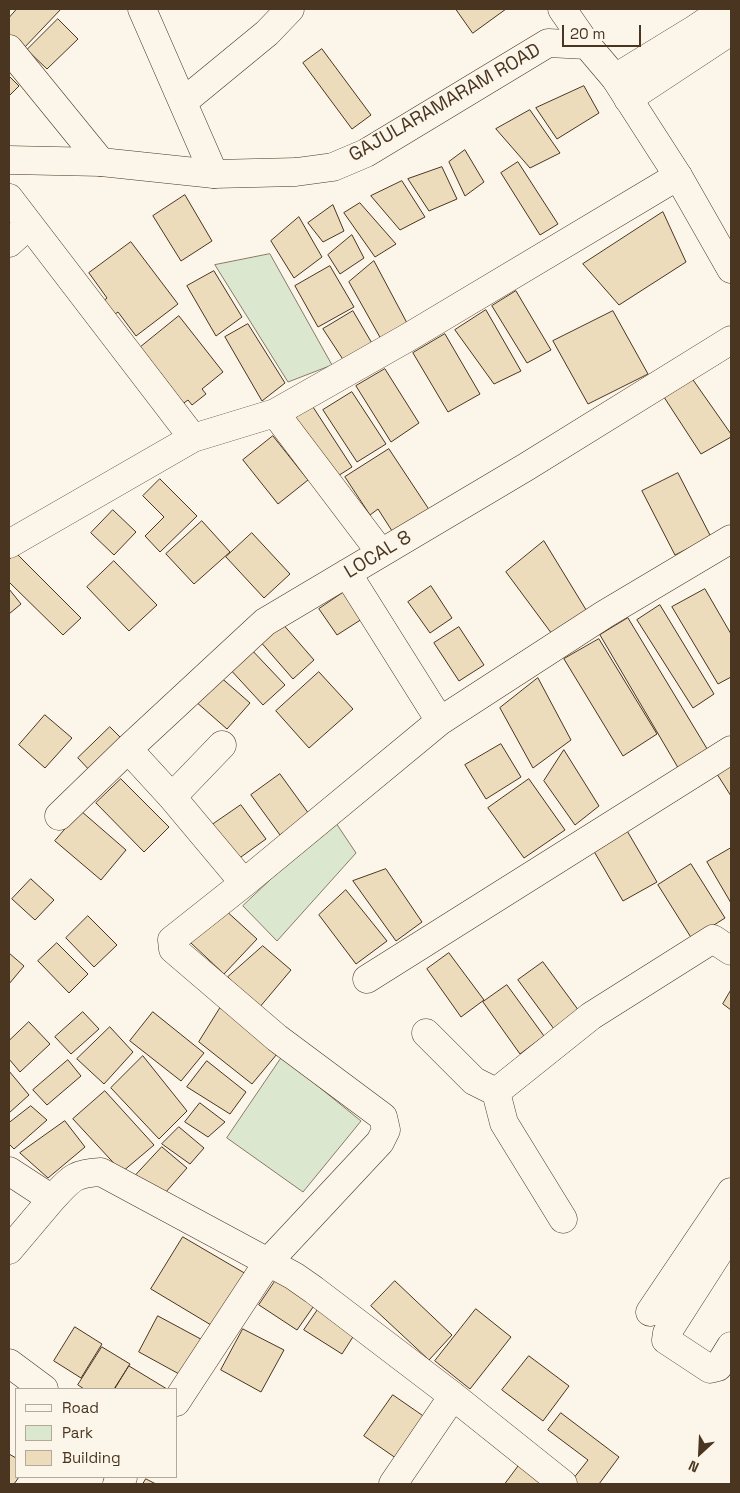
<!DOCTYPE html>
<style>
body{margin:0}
#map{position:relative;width:740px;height:1493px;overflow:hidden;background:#fbf6e9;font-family:"Space Grotesk",sans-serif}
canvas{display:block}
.frame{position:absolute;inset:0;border:10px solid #4a3520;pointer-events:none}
.legend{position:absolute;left:15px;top:1388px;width:162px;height:90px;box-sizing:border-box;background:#fbf6e9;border:1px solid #b4a999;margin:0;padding:6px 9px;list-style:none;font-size:15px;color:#4a3520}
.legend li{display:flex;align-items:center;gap:10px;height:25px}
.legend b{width:25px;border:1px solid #b4a999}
.north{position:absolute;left:675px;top:1428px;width:50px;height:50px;-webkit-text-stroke:4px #fbf6e9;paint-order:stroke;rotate:205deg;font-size:14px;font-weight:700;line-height:20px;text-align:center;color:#4a3520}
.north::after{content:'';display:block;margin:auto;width:18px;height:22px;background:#4a3520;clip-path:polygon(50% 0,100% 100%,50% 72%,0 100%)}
.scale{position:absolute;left:562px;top:25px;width:79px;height:22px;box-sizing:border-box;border:2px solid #4a3520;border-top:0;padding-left:6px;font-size:15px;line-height:18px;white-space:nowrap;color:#4a3520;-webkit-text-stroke:4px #fbf6e9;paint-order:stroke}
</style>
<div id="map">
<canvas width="740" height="1493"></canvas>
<div class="frame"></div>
<ul class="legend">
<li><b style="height:6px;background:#fbf6e9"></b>Road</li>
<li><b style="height:14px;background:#dce7d0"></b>Park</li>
<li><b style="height:14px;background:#ecdcbc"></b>Building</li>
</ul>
<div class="north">N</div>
<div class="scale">20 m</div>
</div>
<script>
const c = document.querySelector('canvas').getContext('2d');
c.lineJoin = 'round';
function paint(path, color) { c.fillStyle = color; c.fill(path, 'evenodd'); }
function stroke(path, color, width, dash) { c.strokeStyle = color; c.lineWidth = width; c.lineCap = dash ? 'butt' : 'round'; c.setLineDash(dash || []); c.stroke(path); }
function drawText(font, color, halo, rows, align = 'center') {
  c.font = font + ' "Space Grotesk",sans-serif'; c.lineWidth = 4; c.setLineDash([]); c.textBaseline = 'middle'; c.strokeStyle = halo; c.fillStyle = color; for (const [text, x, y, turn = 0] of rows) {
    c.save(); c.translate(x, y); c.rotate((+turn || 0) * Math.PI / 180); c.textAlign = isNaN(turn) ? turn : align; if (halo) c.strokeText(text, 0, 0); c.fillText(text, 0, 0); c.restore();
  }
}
const green = new Path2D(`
 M270,254L332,365L288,382L215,265Z
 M334,820L356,853L277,941L243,906Z
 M282,1057L361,1121L303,1192L227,1138Z`);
paint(green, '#dce7d0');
stroke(green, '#887966', 1);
const building = new Path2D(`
 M17,9H61L23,49L9,36V18Z
 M456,9H506L473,33Z
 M58,19L78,39L47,69L27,50Z
 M322,49L371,115L352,129L303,63Z
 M9,76L19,86L9,96Z
 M584,86L599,113L557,139L536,108Z
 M530,110L560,153L530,168L496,129Z
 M465,150L484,182L465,196L449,162Z
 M518,162L558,224L540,235L501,173Z
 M442,167L457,199L429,211L408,179Z
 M402,181L425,217L400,230L371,196Z
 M185,195L212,241L181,261L153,216Z
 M360,203L396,244L375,257L344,213Z
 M333,205L344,231L323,242L308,223Z
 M663,212L686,262L619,305L583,264Z
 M299,217L322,257L294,278L271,241Z
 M352,235L364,258L340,274L328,255Z
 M131,242L178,304L136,336L118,312L108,319L97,306L107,298L89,273Z
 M374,261L407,323L381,339L349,282Z
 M330,266L354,307L318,327L295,286Z
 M214,271L242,317L216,336L187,286Z
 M516,291L551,350L527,363L492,306Z
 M486,310L521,371L494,384L455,330Z
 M353,311L373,345L346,364L323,329Z
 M613,311L648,374L588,404L553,341Z
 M179,316L223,372L202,389L206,394L192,405L188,400L181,405L137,350Z
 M248,324L285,383L262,401L225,337Z
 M445,334L480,394L448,412L413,353Z
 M385,369L419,423L391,442L356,386Z
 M691,377L731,434V437L701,454L660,391Z
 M352,392L386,444L357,462L323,410Z
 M313,407L352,467L333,479L293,419Z
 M273,436L308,480L278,504L243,460Z
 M389,449L430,511L394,534L378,509L370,515L345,477Z
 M678,473L711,537L675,555L642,491Z
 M160,479L197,516L160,552L145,536L164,517L143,496Z
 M113,510L136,532L114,555L91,533Z
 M202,521L230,552L194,584L166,554Z
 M252,533L290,574L264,598L226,557Z
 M544,541L588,613L552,634L506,572Z
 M16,553L81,618L63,635L9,582V560Z
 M114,561L157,605L129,631L87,587Z
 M431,586L452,618L430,633L408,602Z
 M9,589L21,604L9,614Z
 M705,589L731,634V677L718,684L672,607Z
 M344,592L362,619L337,635L319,609Z
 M660,605L714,694L693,708L637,620Z
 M628,618L709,752L680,771L600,635Z
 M281,622L314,660L293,679L259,640Z
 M459,627L484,665L459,681L434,643Z
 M599,639L657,734L623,756L564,659Z
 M249,647L285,685L263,705L228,667Z
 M319,672L353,709L309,748L276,711Z
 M218,675L250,703L227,729L195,701Z
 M538,678L571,740L533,768L500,708Z
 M45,715L72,738L45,768L19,745Z
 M110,727L126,743L93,774L78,758Z
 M501,744L521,777L486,799L465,765Z
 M564,750L599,806L575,825L544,781Z
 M731,766V796L717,774Z
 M280,774L309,814L280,835L251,795Z
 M121,779L169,827L144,852L96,803Z
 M529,779L565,830L524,858L488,808Z
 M241,805L266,839L234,862L209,827Z
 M81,811L126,850L101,880L55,841Z
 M626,829L657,882L623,901L592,848Z
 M731,848V903L707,862Z
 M691,864L725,918L692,939L658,885Z
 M386,869L422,922L396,941L353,881Z
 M31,879L54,900L35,920L12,899Z
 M346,890L387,941L356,964L319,915Z
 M223,908L257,939L224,974L191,943Z
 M88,916L117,945L94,967L66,938Z
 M57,943L88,974L69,993L38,961Z
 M263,946L291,970L259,1008L228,977Z
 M9,953L24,966L9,984Z
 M449,953L484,1000L461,1017L427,969Z
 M543,962L579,1011L554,1029L518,980Z
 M507,985L544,1036L520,1054L483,1002Z
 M731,990V1010L723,1004Z
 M222,1005L277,1054L252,1084L199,1042Z
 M83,1012L99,1029L71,1054L55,1037Z
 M153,1012L204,1053L181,1081L130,1041Z
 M29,1022L50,1044L20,1072L9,1059V1041Z
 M110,1027L133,1052L104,1084L77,1059Z
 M143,1056L187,1111L159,1139L111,1088Z
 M68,1060L81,1076L47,1105L33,1090Z
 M207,1061L246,1092L230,1114L187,1087Z
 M9,1071L29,1095L9,1113Z
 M105,1091L154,1145L122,1172L73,1119Z
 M200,1103L225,1122L208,1137L185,1122Z
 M31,1106L47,1120L14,1149L9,1144V1123Z
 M65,1121L85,1147L48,1178L20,1153Z
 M179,1127L204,1148L190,1164L162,1144Z
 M162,1147L187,1168L165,1193L135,1176Z
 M183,1237L253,1278L221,1331L151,1289Z
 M280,1274L318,1300L297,1330L259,1305Z
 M395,1281L452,1335L429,1360L371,1306Z
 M321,1305L358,1329L342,1354L304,1330Z
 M476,1309L511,1337L470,1389L435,1361Z
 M158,1316L210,1344L190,1380L139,1352Z
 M75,1327L102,1344L81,1378L54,1361Z
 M243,1329L284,1350L261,1392L221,1370Z
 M102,1347L130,1364L114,1389H84L78,1385Z
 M529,1356L569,1386L543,1421L502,1390Z
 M129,1366L167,1389H115Z
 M393,1395L432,1422L403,1463L364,1436Z
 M561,1413L619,1457L599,1484H569L588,1460L548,1430Z
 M9,1454L16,1458V1477H19L14,1484H9Z
 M523,1460L552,1484H505Z
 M146,1479L156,1484H143Z`);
paint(building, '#ecdcbc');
stroke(building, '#4a3520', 1);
const minor = new Path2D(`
 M142,9L214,174
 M562,9L587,45
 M9,49L101,162
 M615,78L695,29L725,9
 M628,99L731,31
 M183,102L267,33L290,9
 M9,198L193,438
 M9,243L29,225
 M275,413L381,553
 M9,544L193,438L275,413L407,338L678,176
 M347,573L440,721
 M128,749L172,797L244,883
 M172,797L222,745
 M59,816L128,749L265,622L526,467L731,340
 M367,979L731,750
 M426,1033L474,1081L496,1092
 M9,1171L52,1199C70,1180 73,1173 101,1172L268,1262L380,1142L386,1130L383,1117L277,1038L173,949L172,940L244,883L440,721L605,614L731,539
 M563,1219L504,1123L496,1092L591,1016L713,939L731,951
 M731,1233L667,1333L666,1340L710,1369L718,1367L731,1346
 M9,1250L52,1199
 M650,1312L731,1192
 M9,1363L44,1389
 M176,1402L268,1262L294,1276L314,1290L453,1396L563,1484
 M117,1484L123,1477
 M393,1484L453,1396`);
const major = new Path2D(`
 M9,160L101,162L214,174L296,172L333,167L366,153L548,43L587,45L615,78L678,176L731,269`);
stroke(minor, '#4a3520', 29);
stroke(major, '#4a3520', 29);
stroke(minor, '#fbf6e9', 28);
stroke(major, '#fbf6e9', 28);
drawText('19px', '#4a3520', '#fbf6e9', [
 ["GAJULARAMARAM ROAD",445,103,-30],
 ["LOCAL 8",378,555,-31]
]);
</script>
